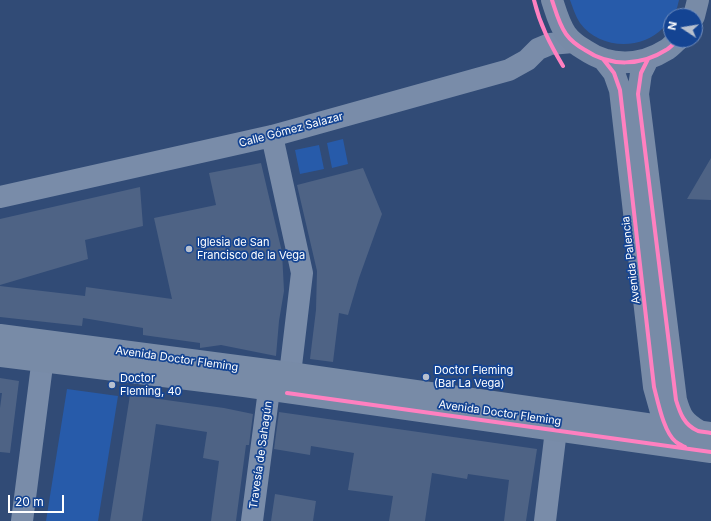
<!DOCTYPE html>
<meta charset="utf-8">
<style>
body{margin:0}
#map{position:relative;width:711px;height:521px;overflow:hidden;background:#314b76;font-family:Inter,sans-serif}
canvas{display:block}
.north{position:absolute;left:663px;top:8px;width:40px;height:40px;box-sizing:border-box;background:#144493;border:1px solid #728fbe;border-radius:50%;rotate:282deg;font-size:11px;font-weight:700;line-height:16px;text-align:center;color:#fff}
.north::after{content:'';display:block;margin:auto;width:14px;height:18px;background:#b7c0cf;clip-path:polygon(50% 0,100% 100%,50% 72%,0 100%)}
.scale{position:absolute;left:8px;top:495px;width:56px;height:18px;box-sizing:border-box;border:2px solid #fff;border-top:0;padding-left:5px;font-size:12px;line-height:14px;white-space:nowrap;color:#fff;-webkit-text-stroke:3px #144493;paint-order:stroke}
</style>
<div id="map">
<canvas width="711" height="521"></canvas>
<div class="north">N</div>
<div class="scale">20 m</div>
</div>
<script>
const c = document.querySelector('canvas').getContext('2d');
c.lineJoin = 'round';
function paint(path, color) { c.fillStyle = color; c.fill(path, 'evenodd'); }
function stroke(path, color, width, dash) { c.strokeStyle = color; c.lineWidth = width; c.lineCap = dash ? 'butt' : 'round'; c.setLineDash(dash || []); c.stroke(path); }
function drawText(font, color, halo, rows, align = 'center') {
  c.font = font + ' Inter,sans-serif'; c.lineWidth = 3.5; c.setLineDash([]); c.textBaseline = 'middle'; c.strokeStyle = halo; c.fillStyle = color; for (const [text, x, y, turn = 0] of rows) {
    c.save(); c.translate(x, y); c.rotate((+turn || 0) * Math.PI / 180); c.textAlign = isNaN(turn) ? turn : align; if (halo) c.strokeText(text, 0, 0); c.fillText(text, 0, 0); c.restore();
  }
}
paint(new Path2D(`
 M570,0H679L677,8L673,16H671C671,22 667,25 663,28C641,51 599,49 580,23C575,15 573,8 570,0Z
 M343,139L348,164L332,168L327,143Z
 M319,145L324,169L300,174L295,150Z
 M67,389L118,396L98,521H46Z`), '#275baa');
paint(new Path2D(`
 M711,158V200L687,199Z
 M261,163L282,252L284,291L279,321L276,356L221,345L200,348V343L143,335V328L83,318L82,326L0,317V286L85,296L86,287L172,299L154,218L216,205L209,173Z
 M363,168L382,214L359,278L348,315L339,313L333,362L310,359L316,310L317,271L297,185Z
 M140,187L143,226L85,240L88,259L0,285V219Z
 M0,378L19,381L10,453L0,452V408L2,393H0Z
 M130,395L224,408L253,414L249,445H246L236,521H211L219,461L203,458L207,432L156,424L142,521H110Z
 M279,412L537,449L526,521H504L509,480L468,474L467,479L432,473L425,521H389L393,496L348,490L354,453L311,446L310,455L274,449Z
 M275,494L316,501L313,521H271Z`), '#4e6385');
stroke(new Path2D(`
 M272,136L302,273L288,391
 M0,197L272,136L509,70L527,60L538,49L550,44L573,42
 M22,521L45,342
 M252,521L269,390
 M545,521L556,430`), '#798ca9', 22);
stroke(new Path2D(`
 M552,0C556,12 559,24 566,34C571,41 578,46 585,50C610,67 641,66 666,50C670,48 674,43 678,40
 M694,16L698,0
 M603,59L614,73L620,90L654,387L663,419L671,437
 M648,59L641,73L638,94L676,400C681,417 684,422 699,431
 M0,335L290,373L711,433
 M0,356L244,386L711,452`), '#788ba7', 22);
stroke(new Path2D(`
 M534,0C540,25 550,44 563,66
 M552,0C556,12 559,24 566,34C571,41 578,46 585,50C610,67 641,66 666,50C670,48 674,43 678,40
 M603,59L614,73L620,90L654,387C658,402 664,433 676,442C679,444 682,446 685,447
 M648,59L641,73L638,94L676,400C680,413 684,425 698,431C702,432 707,432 711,433
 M287,393L711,452`), '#ff80c0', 4);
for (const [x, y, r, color] of [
 [189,249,4,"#b7c0cf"],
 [426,377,4,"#b7c0cf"],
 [112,385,4,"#b7c0cf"]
]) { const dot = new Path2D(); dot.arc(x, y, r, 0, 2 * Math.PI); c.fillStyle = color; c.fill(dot); stroke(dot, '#144493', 1.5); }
drawText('11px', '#fff', '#144493', [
 ["Calle Gómez Salazar",291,130,-15],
 ["Avenida Palencia",631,260,-97],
 ["Avenida Doctor Fleming",177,359,8],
 ["Avenida Doctor Fleming",500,413,8],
 ["Travesía de Sahagún",261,455,-82]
]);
drawText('11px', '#fff', '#144493', [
 ["Iglesia de San",197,243],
 ["Francisco de la Vega",197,256],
 ["Doctor Fleming",434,371],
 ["(Bar La Vega)",434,384],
 ["Doctor",120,379],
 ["Fleming, 40",120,392]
], 'left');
</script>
